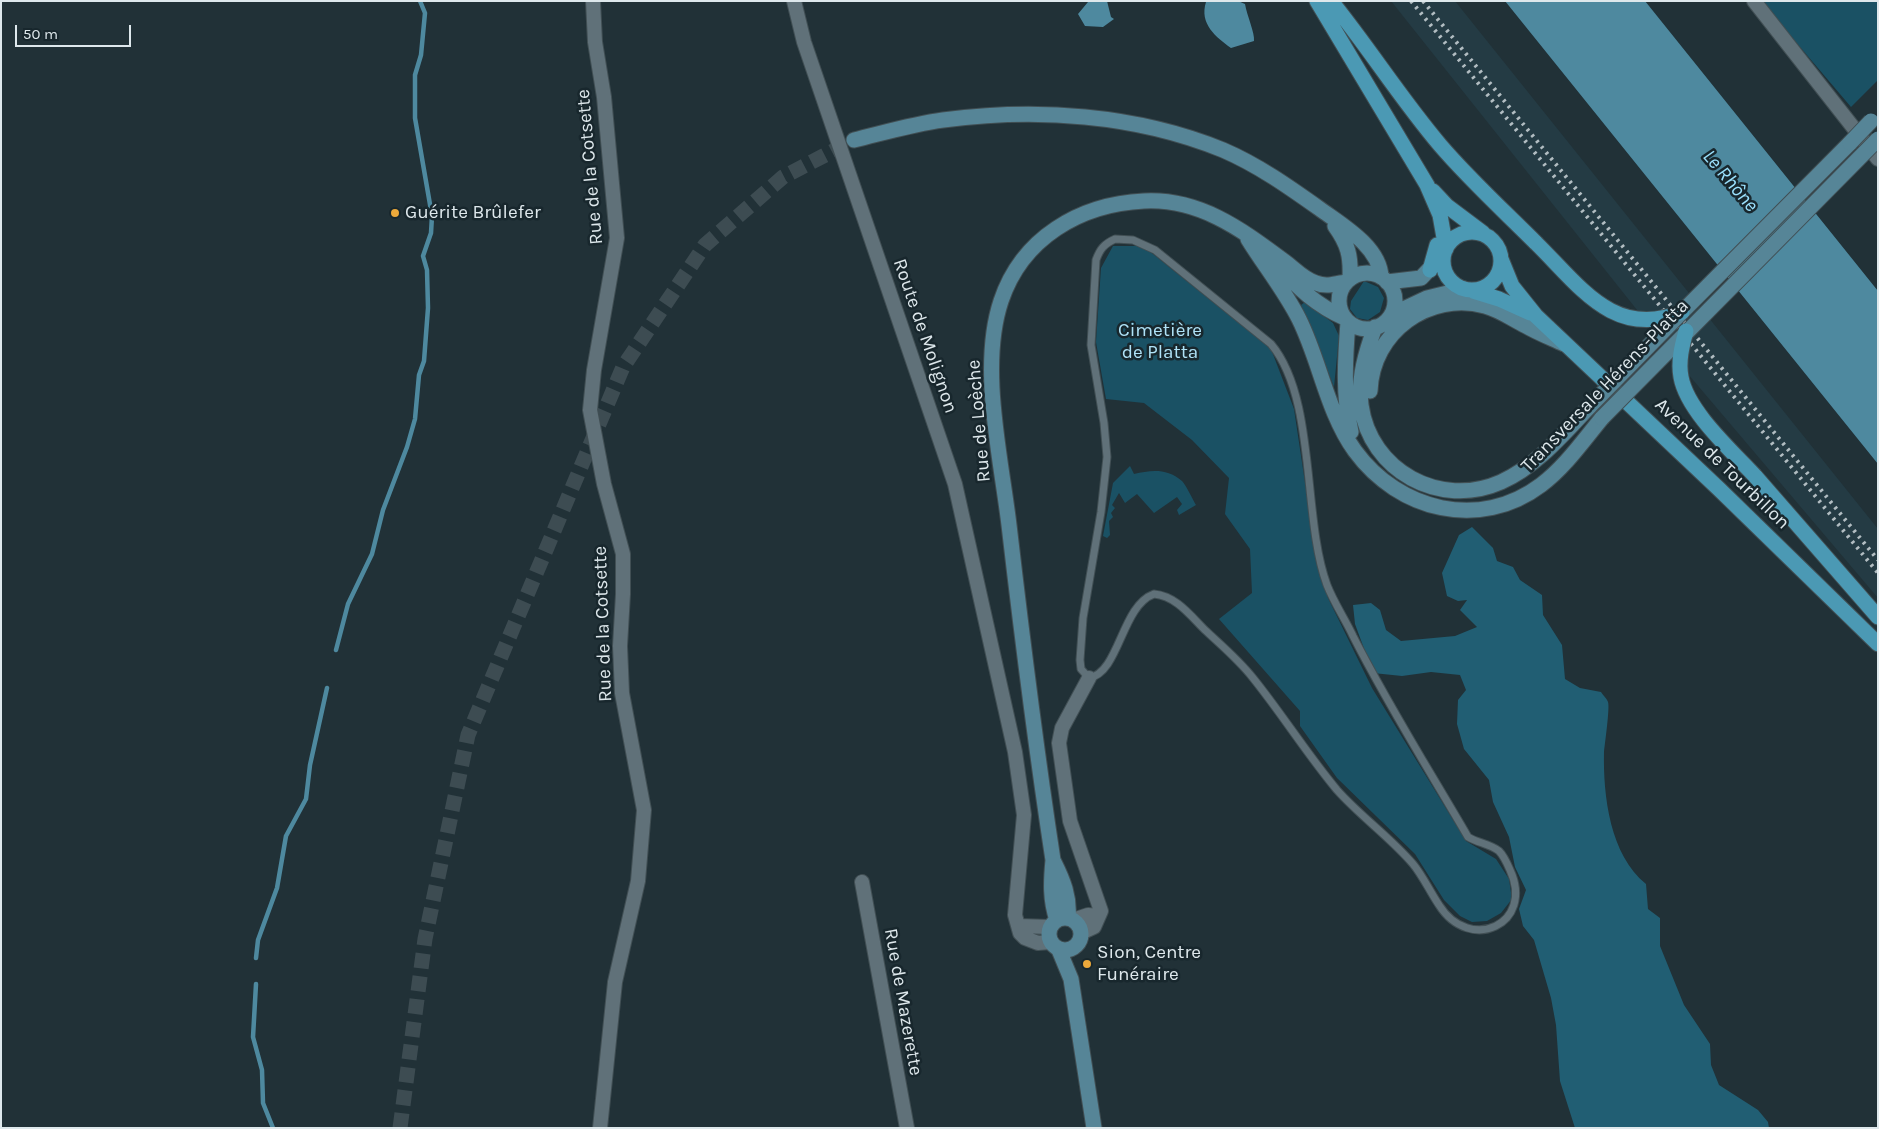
<!DOCTYPE html>
<meta charset="utf-8">
<style>
body{margin:0}
#map{position:relative;width:1879px;height:1129px;overflow:hidden;background:#213137;font-family:Karla,sans-serif}
canvas{display:block}
.frame{position:absolute;inset:0;border:2px solid #dee8ec;pointer-events:none}
.scale{position:absolute;left:15px;top:25px;width:116px;height:22px;box-sizing:border-box;border:2px solid #dee8ec;border-top:0;padding-left:6px;font-size:15px;line-height:18px;white-space:nowrap;color:#dee8ec;-webkit-text-stroke:4px #18272d;paint-order:stroke}
</style>
<div id="map">
<canvas width="1879" height="1129"></canvas>
<div class="frame"></div>
<div class="scale">50 m</div>
</div>
<script>
const c = document.querySelector('canvas').getContext('2d');
c.lineJoin = 'round';
function paint(path, color) { c.fillStyle = color; c.fill(path, 'evenodd'); }
function stroke(path, color, width, dash) { c.strokeStyle = color; c.lineWidth = width; c.lineCap = dash ? 'butt' : 'round'; c.setLineDash(dash || []); c.stroke(path); }
function drawText(font, color, halo, rows, align = 'center') {
  c.font = font + ' Karla,sans-serif'; c.lineWidth = 5; c.setLineDash([]); c.textBaseline = 'middle'; c.strokeStyle = halo; c.fillStyle = color; for (const [text, x, y, turn = 0] of rows) {
    c.save(); c.translate(x, y); c.rotate((+turn || 0) * Math.PI / 180); c.textAlign = isNaN(turn) ? turn : align; if (halo) c.strokeText(text, 0, 0); c.fillText(text, 0, 0); c.restore();
  }
}
paint(new Path2D(`
 M1391,1H1455L1878,529V598L1688,374Z`), '#243b44');
paint(new Path2D(`
 M1761,1H1878V80L1851,107Z
 M1113,246H1143L1271,349L1294,409L1316,556L1328,598L1372,688L1466,841L1496,859L1509,879L1512,899L1501,913L1487,921L1472,922L1460,916L1444,900L1415,854L1337,778L1300,726V711L1219,619L1252,593L1250,549L1225,514L1229,478L1192,440L1144,403L1106,399L1096,342L1101,268Z
 M1364,281L1378,287L1384,298L1380,312L1368,320L1357,318L1350,309L1351,301Z
 M1305,302L1333,323L1339,336L1334,387L1301,305Z
 M1130,466L1134,474C1151,470 1167,468 1182,481C1186,485 1193,500 1196,505L1179,515L1177,510L1182,504L1177,497L1154,513L1137,494L1125,503L1119,493L1112,505L1115,508L1111,513L1113,517L1109,521L1110,535L1107,538L1103,536L1113,483Z`), '#1a5164');
paint(new Path2D(`
 M1472,527L1493,548L1497,561L1513,567L1520,580L1542,595L1543,615L1562,645L1565,679L1580,688L1601,692C1603,695 1607,699 1608,702C1610,707 1605,743 1604,752C1603,796 1610,855 1646,884L1648,909L1660,918V946L1684,1005L1710,1044L1711,1065L1719,1085L1758,1110L1768,1122L1769,1128H1575L1560,1081L1556,1025L1551,998L1534,940L1523,926L1519,909L1526,890L1515,867L1509,837L1493,802L1489,780L1464,749L1457,724L1458,700L1466,690L1460,675L1431,672L1402,676L1373,673L1355,624L1353,605L1371,603L1380,610L1386,630L1401,641L1455,636L1477,627L1460,610L1467,600L1458,601L1447,596L1442,573L1459,535Z`), '#215e73');
paint(new Path2D(`
 M1107,1L1111,17L1114,19L1103,27L1085,26L1078,14L1088,2Z
 M1214,1H1238L1245,4C1247,16 1255,33 1254,41L1231,48C1216,37 1199,24 1206,2Z
 M1505,1H1645L1878,291V464Z`), '#4e899f');
stroke(new Path2D(`
 M336,650L348,604L372,554L383,510L407,447L415,419L419,375L424,361L428,308L427,270L423,256L431,233L432,216L415,118V75L421,55L425,13L420,1
 M256,958L258,940L277,888L286,836L306,799L310,765L327,688
 M256,984L253,1037L262,1070L263,1103L273,1128`), '#4e899f', 4.5);
stroke(new Path2D(`
 M400,1128L425,939L468,735L623,367L705,245L783,177L854,140`), '#3d4c52', 15, [15, 8]);
const lane = new Path2D(`
 M1115,239L1133,240L1155,250L1271,344C1317,399 1302,518 1327,585C1334,603 1345,619 1353,636C1388,705 1429,770 1468,837C1478,843 1490,844 1499,851C1504,856 1507,863 1510,870C1535,924 1470,954 1439,905C1430,892 1423,876 1413,864C1390,837 1360,816 1337,790C1307,754 1282,714 1253,678C1239,660 1221,645 1205,630C1190,615 1176,596 1154,594C1121,606 1120,672 1089,678L1081,669L1080,660L1083,618L1101,512L1107,457L1104,423L1091,345L1096,260C1100,249 1104,244 1115,239Z`);
const street = new Path2D(`
 M593,1L595,42L604,97L617,238L594,370L590,410L604,484L623,554V594L620,646L622,693L644,810L638,881L615,982L600,1128
 M794,1L804,42L955,484L1015,752L1024,815L1015,915L1020,933L1025,938L1038,943L1051,942
 M1754,1L1878,159
 M862,882L907,1128
 M1073,920L1088,915L1098,916
 M1019,926L1050,927
 M1081,933L1094,927L1101,911L1070,821L1059,743L1062,728L1089,678`);
const secondary = new Path2D(`
 M854,140C883,133 913,124 943,120C1036,108 1135,114 1223,150C1258,165 1289,187 1320,209C1342,225 1380,247 1381,277
 M1335,226C1348,244 1351,256 1350,278
 M1248,239C1264,265 1285,291 1299,319C1320,361 1327,412 1355,451C1399,511 1480,531 1541,485C1565,467 1583,441 1602,418
 M1277,265C1298,288 1317,306 1345,318
 M1339 301a28 28 0 1 1 56 0a28 28 0 1 1-56 0Z
 M1387,282L1421,278L1438,260
 M1682,312L1850,143
 M1391,315L1427,298L1464,289
 M1348,322C1345,360 1343,395 1351,432
 M1375,327C1366,352 1358,378 1361,405C1370,471 1440,509 1501,482C1537,466 1564,433 1590,406
 M1370,391C1372,332 1429,291 1485,306C1500,310 1512,319 1526,326C1538,333 1551,338 1564,344
 M1054,862C1063,880 1070,897 1068,918
 M1049 934a16 16 0 1 1 32 0a16 16 0 1 1-32 0Z
 M1057,920C1050,900 1051,881 1053,860C1036,749 1022,637 1009,525C1001,457 979,367 1001,301C1022,238 1080,204 1144,201C1200,198 1242,230 1284,261C1295,269 1303,279 1316,283C1326,287 1335,284 1345,282
 M1059,950L1071,979L1094,1128`);
const primary = new Path2D(`
 M1317,1L1427,185L1440,215L1446,249
 M1331,1C1369,48 1401,99 1440,145C1469,179 1504,211 1536,243
 M1433,191L1447,206L1483,233
 M1443 261a29 29 0 1 1 58 0a29 29 0 1 1-58 0Z
 M1501,259L1512,286L1536,316L1719,489L1878,644
 M1430,270L1437,245
 M1473,291L1499,299L1530,313
 M1755,476L1878,617`);
stroke(lane, '#414f54', 9);
stroke(street, '#414f54', 16);
stroke(secondary, '#414f54', 17);
stroke(primary, '#414f54', 17);
stroke(lane, '#607179', 7);
stroke(street, '#607179', 14);
stroke(secondary, '#568597', 15);
stroke(primary, '#4b99b4', 15);
stroke(new Path2D(`
 M1411,1L1878,573
 M1423,1L1878,560`), '#b2bdc2', 4, [2.5, 5]);
const secondaryBridge = new Path2D(`
 M1850,143L1871,121
 M1590,406L1682,312
 M1602,418L1878,139`);
const primaryBridge = new Path2D(`
 M1536,243C1580,286 1614,340 1682,312
 M1686,331C1682,346 1678,361 1681,377C1687,411 1732,451 1755,476`);
stroke(secondaryBridge, '#414f54', 17, []);
stroke(primaryBridge, '#414f54', 17, []);
stroke(secondaryBridge, '#568597', 15);
stroke(primaryBridge, '#4b99b4', 15);
for (const [x, y, r, color] of [
 [395,213,5,"#eca93b"],
 [1087,964,5,"#eca93b"]
]) { const dot = new Path2D(); dot.arc(x, y, r, 0, 2 * Math.PI); c.fillStyle = color; c.fill(dot); stroke(dot, '#18272d', 2); }
drawText('19px', '#dee8ec', '#18272d', [
 ["Rue de la Cotsette",590,167,-95],
 ["Route de Molignon",925,336,71],
 ["Transversale Hérens-Platta",1605,386,-46],
 ["Rue de Loèche",979,421,-95],
 ["Avenue de Tourbillon",1722,464,44],
 ["Rue de la Cotsette",603,624,-92],
 ["Rue de Mazerette",903,1002,80]
]);
drawText('19px', '#dee8ec', '#18272d', [
 ["Guérite Brûlefer",405,213],
 ["Sion, Centre",1097,953],
 ["Funéraire",1097,975]
], 'left');
drawText('19px', '#afe2f7', '#18272d', [
 ["Cimetière",1160,331],
 ["de Platta",1160,353]
]);
drawText('italic 20px', '#9be1fd', '#18272d', [
 ["Le Rhône",1730,181,50]
]);
</script>
